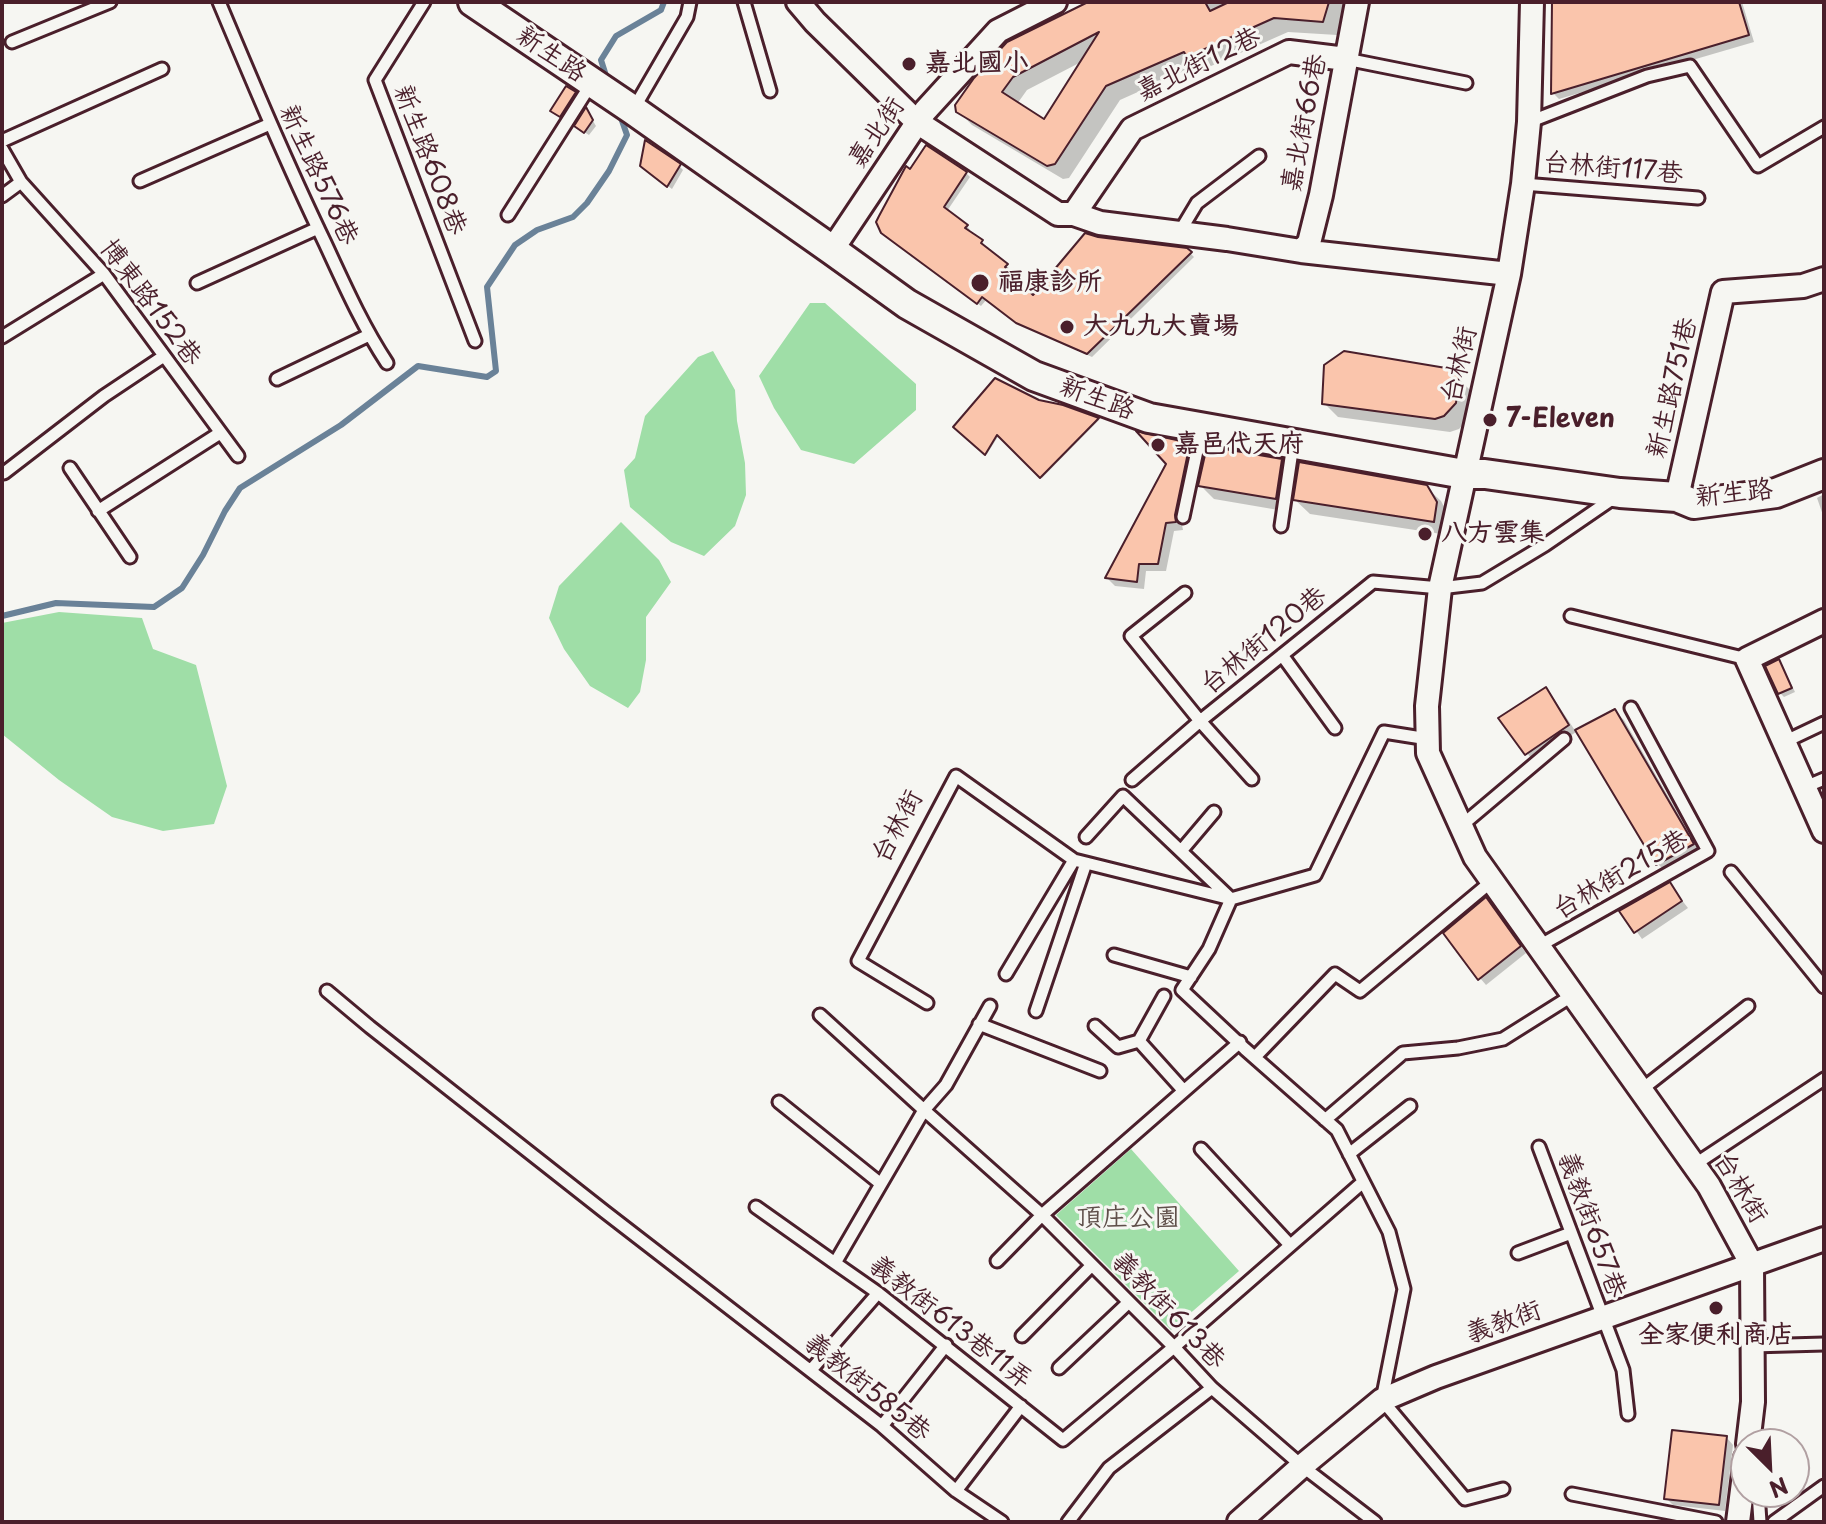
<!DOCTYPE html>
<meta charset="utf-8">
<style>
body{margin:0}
#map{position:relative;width:1826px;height:1524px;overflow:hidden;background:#f6f6f2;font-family:"Playpen Sans",sans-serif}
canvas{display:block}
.frame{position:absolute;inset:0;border:4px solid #4a1f2b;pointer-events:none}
.north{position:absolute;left:1730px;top:1428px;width:80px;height:80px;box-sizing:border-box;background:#f6f6f2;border:2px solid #b1a0a2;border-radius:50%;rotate:156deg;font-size:22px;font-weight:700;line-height:32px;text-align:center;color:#4a1f2b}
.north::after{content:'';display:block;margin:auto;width:28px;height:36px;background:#4a1f2b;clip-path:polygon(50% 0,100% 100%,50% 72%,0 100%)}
</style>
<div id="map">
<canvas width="1826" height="1524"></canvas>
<div class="frame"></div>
<div class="north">N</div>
</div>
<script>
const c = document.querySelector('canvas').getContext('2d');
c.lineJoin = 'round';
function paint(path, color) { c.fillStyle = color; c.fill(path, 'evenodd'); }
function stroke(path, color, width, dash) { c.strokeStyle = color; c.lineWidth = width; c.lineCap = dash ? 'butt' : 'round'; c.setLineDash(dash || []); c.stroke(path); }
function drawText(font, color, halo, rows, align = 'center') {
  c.font = font + ' "Playpen Sans","LXGW WenKai TC",sans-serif'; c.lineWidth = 6; c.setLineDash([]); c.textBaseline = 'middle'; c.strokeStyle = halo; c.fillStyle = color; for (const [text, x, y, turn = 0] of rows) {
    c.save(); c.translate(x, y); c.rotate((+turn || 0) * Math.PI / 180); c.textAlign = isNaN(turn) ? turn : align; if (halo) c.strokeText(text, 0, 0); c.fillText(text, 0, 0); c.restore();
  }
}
paint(new Path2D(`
 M810,303H825L916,384V410L854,464L801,450L774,408L759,376Z
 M713,351L735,390L737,421L745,463L746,495L735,526L704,556L671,542L630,507L624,470L635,458L645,416L698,357Z
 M621,522L659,560L671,582L646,617V660L640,692L628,708L590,686L564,649L549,618L559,586Z
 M59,612L142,618L153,649L196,665L227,786L214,824L163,831L112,817L59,780L2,734V623Z
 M1131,1149L1239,1271L1171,1330L1056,1215Z`), '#9fdea7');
paint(new Path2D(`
 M1094,2H1346L1337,35L1288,32L1202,70L1198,65L1120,100L1069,178L1063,179L972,125L958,111ZM1083,61L1045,121L1017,104L1027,90Z
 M1554,2H1742L1754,42L1559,99L1553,93Z
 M575,94L579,98L565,120L557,115Z
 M587,111L596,126L589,135L581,130Z
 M679,166L683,170L672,189L647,170Z
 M910,172L966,173L970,177L947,211L967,226L970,230L968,233L982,242L985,246L984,248L1010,269L1008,272L1033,298L1098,239L1187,250L1194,257L1092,357L1022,326L987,299L981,306L887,237Z
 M1451,371L1472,392L1469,418L1459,429L1450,432L1338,417L1324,403Z
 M1038,402L1063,407L1099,420L1042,478L999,435L987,454L955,427Z
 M1189,444L1197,453L1182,525L1183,530L1174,531L1166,571H1146L1144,589L1115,586L1107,578Z
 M1281,461L1299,478L1426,487L1441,501L1450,518L1448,535L1310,514L1292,497L1290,512L1214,499L1200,485Z
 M1824,494V518L1817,498Z
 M1778,661L1782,665L1795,692L1784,697L1780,693Z
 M1546,689L1552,696L1576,732L1533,761L1501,718Z
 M1614,711L1624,720L1701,853L1667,873L1658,864Z
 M1670,885L1688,908L1642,939L1622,911Z
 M1486,900L1526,953L1486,985L1480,978Z
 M1727,1438L1733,1445L1725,1511L1673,1505L1666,1498Z`), '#0003');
stroke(new Path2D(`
 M608,82L601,60L616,36L661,10L664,2
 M2,616L56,603L154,607L182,588L203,555L225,511L240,488L341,425L418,366L487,377L496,371L487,287L515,245L537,230L573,217L587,203L609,171L627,135L620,115`), '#6a8298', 6);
const building = new Path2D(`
 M1088,2H1205L1210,11L1229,2H1329L1323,22L1274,18L1187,57L1184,52L1106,86L1055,164L1047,166L956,112L955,105L974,78L1007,42ZM1099,32L1044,119L1002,92L1013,77Z
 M1552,2H1739L1749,35L1551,94Z
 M566,86L576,92L560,117L550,111Z
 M586,107L593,120L584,133L574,126Z
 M645,140L681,164L667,187L640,166Z
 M926,145L967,172L944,207L968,225L965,228L983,240L981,243L1008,264L1005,267L1033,295L1085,233L1098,237L1187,248L1192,252L1087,354L1016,323L982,297L977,304L881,233L876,222L879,216L906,166L910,169Z
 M1344,351L1452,369L1459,376L1456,403L1444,416L1435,419L1322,404L1324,365Z
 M995,378L1039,400L1063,405L1099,418L1040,478L997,435L985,455L953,427Z
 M1136,431L1190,443L1175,515L1176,522L1166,523L1158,564H1139L1137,582L1105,578L1166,464Z
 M1207,446L1282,459L1276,499L1198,486Z
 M1299,462L1427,485L1437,502L1434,522L1293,500Z
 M1779,659L1792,688L1778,694L1765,666Z
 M1546,687L1569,725L1525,755L1498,718Z
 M1615,709L1694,844L1656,865L1575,730Z
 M1670,882L1682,901L1634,933L1619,911Z
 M1486,897L1521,946L1478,980L1443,933Z
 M1672,1430L1727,1436L1719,1505L1664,1499Z`);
paint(building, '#fac5ac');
stroke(building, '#4a1f2b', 2);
const service = new Path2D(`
 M219,2C253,83 287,164 325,243C344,284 362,325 387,363
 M424,2L375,80L475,341
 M744,2L770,91
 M12,42L110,2
 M1346,59L1466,83
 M633,110L687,17L690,2
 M1529,122L1647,76L1690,66L1758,166L1824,127
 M2,141L162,69
 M2,149L21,182L104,274L238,456
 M140,181L270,124
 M1523,184L1698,198
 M2,196L21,182
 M508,215L591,84
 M1179,233L1197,203L1259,156
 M197,283L318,228
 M2,337L104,274
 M277,379L369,335
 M70,468L130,557
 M4,473L104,396L164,356
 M98,511L220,433
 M1183,517L1202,427
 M1281,526L1293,444
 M1185,593L1131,636L1200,721L1252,779
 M1571,616L1747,659
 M1282,655L1335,728
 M1784,742L1824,723
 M1132,780L1200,721L1373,582L1440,588L1482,583L1545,545L1615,497
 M1805,787L1824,779
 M1461,826L1564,739
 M1086,837L1123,796L1231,899L1209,949L1182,990L1245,1049L1337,1130L1389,1232L1404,1289L1382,1400L1465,1499L1503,1489
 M1181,851L1214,812
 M1731,872L1824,987
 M1539,946L1708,851L1631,708
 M1114,955L1191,977
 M1006,974L1074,860L1231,899L1315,875L1384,732L1428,739
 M327,991L370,1027L605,1212L882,1426L956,1491L1002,1522
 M927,1003L858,961L956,776L1074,860
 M990,1006L946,1085L924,1110L1042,1215L1174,1347L1212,1388L1302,1466L1375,1522
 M1036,1011L1086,863
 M820,1015L924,1110L835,1263L878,1293L1063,1440L1174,1347L1363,1182
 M979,1024L1100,1071
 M1095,1026L1118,1047L1139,1041L1184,1091
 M1139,1041L1164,996
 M1255,1057L1335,974L1360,991L1492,881
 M1641,1090L1748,1006
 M779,1102L881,1184
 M1325,1120L1403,1053L1458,1048L1503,1039L1573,995
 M1539,1147L1623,1370L1628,1414
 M1201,1149L1290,1245
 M1349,1154L1410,1106
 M1694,1165L1824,1079
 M756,1207L835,1263
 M1518,1253L1571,1233
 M997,1261L1042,1215L1240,1042
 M1022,1336L1092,1265
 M1752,1346L1824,1344
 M1059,1368L1129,1302
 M811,1370L878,1293
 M882,1426L946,1345
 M956,1491L1021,1406
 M1758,1492L1760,1522
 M1572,1494L1716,1522
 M1068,1522L1109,1468L1212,1388
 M1774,1522L1824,1486`);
const minor = new Path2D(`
 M798,2L815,22L917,122L1058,214H1074L1100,223L1227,239L1301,251L1509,274
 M1532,2L1529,122L1523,184L1509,274L1440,588L1427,706L1428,753L1475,857L1709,1186L1752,1265L1753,1402L1748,1444
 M1074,214L1132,129L1289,52L1346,59
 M832,250L925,111L998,31L1055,2
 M1301,251L1309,243L1321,195L1357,2
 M1677,497L1723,292L1803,286L1824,279
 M1824,621L1747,659L1824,831
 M1239,1522L1302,1466L1382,1400L1436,1377L1824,1239
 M1738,1522L1746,1458`);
const tertiary = new Path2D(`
 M473,2L633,110L832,250L907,304L1034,376L1149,418L1464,474H1485L1620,493L1677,497L1694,504L1776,493L1824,474`);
stroke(service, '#4a1f2b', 17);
stroke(minor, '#4a1f2b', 28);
stroke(tertiary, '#4a1f2b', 34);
stroke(service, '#f6f6f2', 11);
stroke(minor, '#f6f6f2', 22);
stroke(tertiary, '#f6f6f2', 28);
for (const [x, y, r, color] of [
 [909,64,8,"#4a1f2b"],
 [980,283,10,"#4a1f2b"],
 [1067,327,8,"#4a1f2b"],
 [1490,420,8,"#4a1f2b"],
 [1158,445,8,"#4a1f2b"],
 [1425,534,8,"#4a1f2b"],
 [1716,1308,8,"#4a1f2b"]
]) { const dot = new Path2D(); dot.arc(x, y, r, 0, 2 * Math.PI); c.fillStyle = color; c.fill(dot); stroke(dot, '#f6f6f2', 3); }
drawText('26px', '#4a1f2b', '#f6f6f2', [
 ["新生路",551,55,34],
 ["嘉北街12巷",1199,65,-26],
 ["嘉北街66巷",1305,123,-79],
 ["嘉北街",877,133,-56],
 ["新生路608巷",429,160,69],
 ["台林街117巷",1613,169,5],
 ["新生路576巷",318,175,65],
 ["博東路152巷",150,303,53],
 ["台林街",1460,365,-77],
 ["新生路751巷",1673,388,-77],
 ["新生路",1097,399,20],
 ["新生路",1734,494,-6],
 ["台林街120巷",1264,641,-39],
 ["台林街",898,827,-62],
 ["台林街215巷",1621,875,-30],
 ["台林街",1740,1188,59],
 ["義教街657巷",1591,1225,70],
 ["義教街613巷",1168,1311,46],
 ["義教街613巷11弄",950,1323,38],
 ["義教街",1504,1323,-20],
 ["義教街585巷",867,1388,39]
]);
drawText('bold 26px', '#4a1f2b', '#f6f6f2', [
 ["嘉北國小",925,64],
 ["福康診所",998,283],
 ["大九九大賣場",1083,327],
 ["7-Eleven",1506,420],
 ["嘉邑代天府",1174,445],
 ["八方雲集",1441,534],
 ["全家便利商店",1716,1336,"center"]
], 'left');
drawText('26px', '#5f4f4a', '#f6f6f2', [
 ["頂庄公園",1128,1219]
]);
</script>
